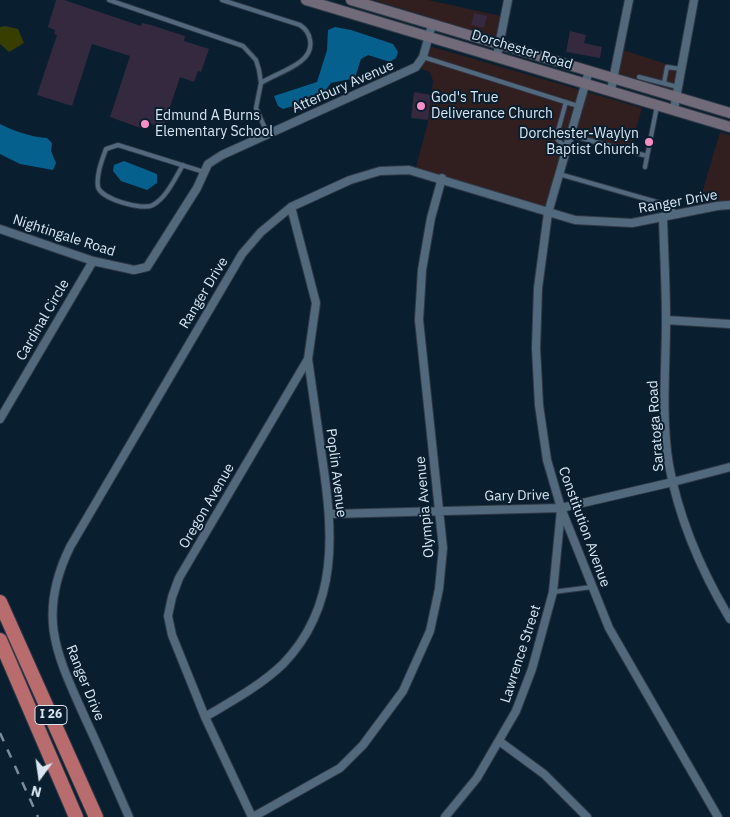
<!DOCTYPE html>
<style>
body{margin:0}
#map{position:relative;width:730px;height:817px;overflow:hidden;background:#091f2f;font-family:"IBM Plex Sans",sans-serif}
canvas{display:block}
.north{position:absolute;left:15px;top:752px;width:50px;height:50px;-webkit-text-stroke:4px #091f2f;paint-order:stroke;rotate:194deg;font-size:14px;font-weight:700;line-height:20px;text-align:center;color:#dae7f3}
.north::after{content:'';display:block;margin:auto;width:18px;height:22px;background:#dae7f3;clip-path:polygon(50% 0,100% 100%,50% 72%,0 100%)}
</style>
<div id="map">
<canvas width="730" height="817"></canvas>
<div class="north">N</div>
</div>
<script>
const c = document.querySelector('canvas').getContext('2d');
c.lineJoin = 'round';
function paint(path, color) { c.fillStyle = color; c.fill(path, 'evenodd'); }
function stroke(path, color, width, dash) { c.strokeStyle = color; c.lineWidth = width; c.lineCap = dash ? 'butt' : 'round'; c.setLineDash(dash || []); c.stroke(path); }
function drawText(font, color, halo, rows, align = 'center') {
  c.font = font + ' "IBM Plex Sans",sans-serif'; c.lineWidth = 4; c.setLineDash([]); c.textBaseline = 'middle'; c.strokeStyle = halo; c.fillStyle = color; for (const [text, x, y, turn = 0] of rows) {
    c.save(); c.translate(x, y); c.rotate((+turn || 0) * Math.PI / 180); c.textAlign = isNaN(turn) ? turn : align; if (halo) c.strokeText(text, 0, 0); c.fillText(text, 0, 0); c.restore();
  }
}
paint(new Path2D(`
 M374,0H428L505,17L500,39Z
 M426,45L642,108L630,150L571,132L548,213L415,171L428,122L433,81L430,72L416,67Z
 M620,49L681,69L678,91L615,73Z
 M720,132L730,135V205L697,210Z`), '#311e1f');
paint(new Path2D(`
 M5,26L18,29L24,43L9,52L0,44V27Z`), '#383d00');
paint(new Path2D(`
 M335,27L351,30L393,44L398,52L396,58L390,62L368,55L361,59L355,78L331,83L325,91L300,104L283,109L278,106L274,96L317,82L327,50L328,30Z
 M0,124C13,131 32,137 47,138L52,143L51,151L56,163L53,170L20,164L0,154Z
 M124,161L157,174V183L147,190L121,181L113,171L114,165Z`), '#05608d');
paint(new Path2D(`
 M56,0H64L141,26L142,23L151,25L185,36L184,41L209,49L201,72L198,71L194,82L180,77L163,128L148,123L146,130L110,117L130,56L92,44L72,106L37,95L57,35L54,34L55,30L48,27Z
 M474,13L487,16L484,28L471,25Z
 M570,31L586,35L584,43L602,47L600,58L566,52Z
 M414,92L431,95L428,120L411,118Z`), '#34293f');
const lane = new Path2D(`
 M109,0L243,46L256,60L259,70L261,83L256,108L268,135
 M222,0L300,25C306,29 309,33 310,40C315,64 277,72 261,83
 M423,57L578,106
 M639,77L678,87
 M664,83L667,67L681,69
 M566,102L556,138L566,148
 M570,135L647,156
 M183,165C175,178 167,197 153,205C143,211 101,199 98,187C96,175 102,160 106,149L118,145L204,172
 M645,167L657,106
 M559,174L667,205L676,213
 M553,592L592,587`);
const street = new Path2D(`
 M497,56L508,0
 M589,71L548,213L538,288L536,348L539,405L547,460L561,508L609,628L718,817
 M611,90L629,0
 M674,109L694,0
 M663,218C664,252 666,286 666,321C666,368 661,418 669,465C679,519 702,572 730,619
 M0,229L93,261L134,270L147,267L197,188L208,164L222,155L416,67L423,57L432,25
 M666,320L730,324
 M0,419L93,261
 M330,514L561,508L673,482L730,467
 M205,717C232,701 260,686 283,664C340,605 333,531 322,457C317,424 313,392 308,359
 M499,741L544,774L587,817
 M129,817C115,785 101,752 86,720C57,655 36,617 70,547L242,254L261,232L291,207L350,180L380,171L409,170L575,220L632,223L717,206L730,205
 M252,817L205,717L172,635L168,616L172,597L179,578L308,359L316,303L291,207
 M253,817L340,768L363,745L403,691L430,631L439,589L443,548L419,320L422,270L431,218L442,178
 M445,817L477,778L516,711L532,669L553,592L561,510`);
const secondary = new Path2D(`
 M306,0L730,127
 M351,0L730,113`);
const highway = new Path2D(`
 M0,602L96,817
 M0,640L76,817`);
stroke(lane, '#303947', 6);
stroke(street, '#303947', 10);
stroke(secondary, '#303947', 12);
stroke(highway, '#303947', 16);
stroke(lane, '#52697d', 4);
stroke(street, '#52697d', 8);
stroke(secondary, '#716a78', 10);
stroke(highway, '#b96c6e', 14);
stroke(new Path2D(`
 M0,733L38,817`), '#7c8d9b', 2.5, [9, 9]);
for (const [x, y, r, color] of [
 [421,106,5,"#fb8fc5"],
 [145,124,5,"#fb8fc5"],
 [649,142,5,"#fb8fc5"]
]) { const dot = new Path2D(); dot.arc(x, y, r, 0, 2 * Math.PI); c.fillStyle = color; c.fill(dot); stroke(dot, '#091f2f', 2); }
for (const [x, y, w] of [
 [51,715,32]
]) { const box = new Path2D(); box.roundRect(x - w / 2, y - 9.5, w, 19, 4); c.fillStyle = '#091f2f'; c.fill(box); stroke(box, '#dae7f3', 1); }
drawText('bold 12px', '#dae7f3', null, [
 ["I 26",51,715]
]);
drawText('14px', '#dae7f3', '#091f2f', [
 ["Dorchester Road",522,50,17],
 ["Atterbury Avenue",343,87,-24],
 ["Ranger Drive",678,202,-10],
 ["Nightingale Road",64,236,18],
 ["Ranger Drive",204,293,-59],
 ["Cardinal Circle",43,320,-60],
 ["Saratoga Road",656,426,-94],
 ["Poplin Avenue",336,473,83],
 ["Gary Drive",517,496,-1],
 ["Oregon Avenue",207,506,-60],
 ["Olympia Avenue",425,507,-95],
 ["Constitution Avenue",584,527,70],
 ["Lawrence Street",521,654,-72],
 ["Ranger Drive",85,683,68]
]);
drawText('14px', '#dae7f3', '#091f2f', [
 ["God's True",431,98],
 ["Deliverance Church",431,114],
 ["Edmund A Burns",155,116],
 ["Elementary School",155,132],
 ["Dorchester-Waylyn",639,134,"right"],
 ["Baptist Church",639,150,"right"]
], 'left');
</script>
